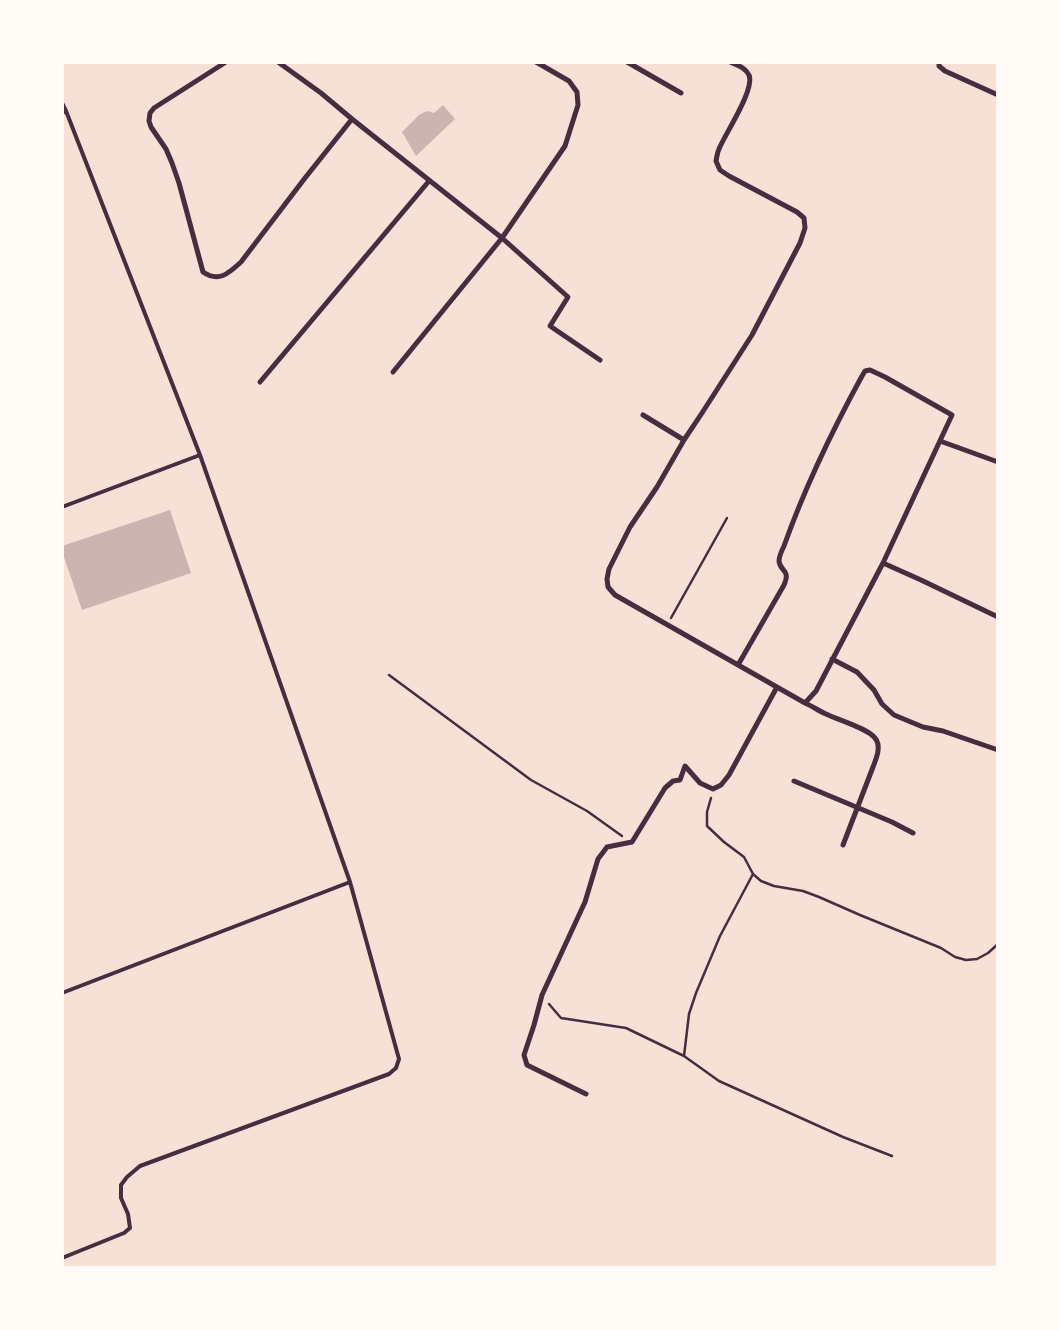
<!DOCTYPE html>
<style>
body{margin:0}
#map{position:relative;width:1060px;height:1330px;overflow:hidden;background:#f7e1d7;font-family:"Roboto Serif",serif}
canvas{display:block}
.frame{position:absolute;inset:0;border:64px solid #fffaf5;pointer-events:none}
</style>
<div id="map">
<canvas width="1060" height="1330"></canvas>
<div class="frame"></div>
</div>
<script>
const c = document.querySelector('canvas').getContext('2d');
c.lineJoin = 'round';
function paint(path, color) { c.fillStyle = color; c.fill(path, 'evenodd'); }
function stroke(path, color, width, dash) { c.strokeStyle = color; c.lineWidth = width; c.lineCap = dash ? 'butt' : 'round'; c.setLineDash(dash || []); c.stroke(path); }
paint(new Path2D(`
 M443,105L455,119L416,156L402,132L419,115L427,111L434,113Z
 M170,510L191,573L82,610L62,551V546Z`), '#ccb4b1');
stroke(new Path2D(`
 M671,618L727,518
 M389,675L531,780L587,811L622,836
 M711,798L707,812V826L724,842L744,857L753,874L761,881L774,886L803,891L819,897L860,915L941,948L955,957L966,960L977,959L988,953L998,944
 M549,1004L561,1018L626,1028L684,1056L719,1081L843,1137L892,1156
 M684,1056L689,1014L696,993L720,936L753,874`), '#4a2c40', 2.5);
stroke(new Path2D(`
 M62,103L66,111
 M62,113L66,111L200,455
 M62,507L200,455L350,882L62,993
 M62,1258L124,1233L130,1228L128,1214L121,1198V1185L127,1177L140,1166L389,1074L396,1068L399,1059L350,882`), '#4a2c40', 4);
stroke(new Path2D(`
 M226,62L154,108L150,113L149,121L151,127L166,149L172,163L179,183L203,272C219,283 229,273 241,262L305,178L352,119
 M278,62L321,93L352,119L502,238L568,297L550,326L600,360
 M627,62L681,93
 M730,62C737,65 745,67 749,75C755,90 725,134 719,149C717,153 717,157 716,161L720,170L729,176L797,212L804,218L805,228L800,243L752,335L702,413L684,440L657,487L630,527L609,569L607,579L608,587L615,595L805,703L816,691L883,563L952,415L885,377L870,370L865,371L862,376C832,431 805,487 784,546C782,550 779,557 779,561C780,572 791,569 784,585L738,665
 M939,62V66L945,71L998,95
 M393,372L502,238L565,146L578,105L577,92L569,81L536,62
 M260,382L429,181
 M643,415L684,440
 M940,441L998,462
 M883,563L921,580L998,617
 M832,659L857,672L874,690L882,704L894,715L923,727L943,731L998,750
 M805,703C812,706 819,711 826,714C838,720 867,728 875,738C882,746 876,759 873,767L843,845
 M794,781L892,822L913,833
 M586,1094L527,1065L524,1055L534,1025L542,995L585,902L598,859L607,847L632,842L665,788L673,781L680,780L685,766L700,783L713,789L721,785L729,775L777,687`), '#4a2c40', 5);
</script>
